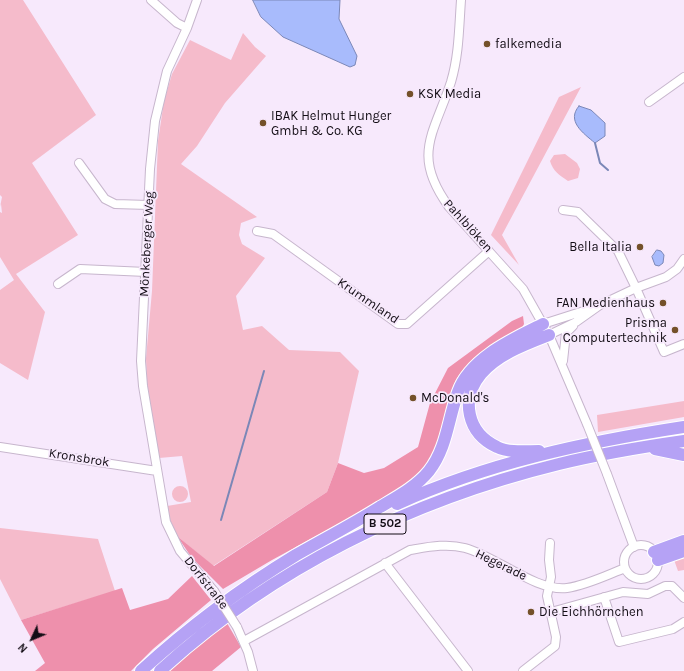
<!DOCTYPE html>
<meta charset="utf-8">
<style>
body{margin:0}
#map{position:relative;width:684px;height:671px;overflow:hidden;background:#f7e9fc;font-family:Karla,sans-serif}
canvas{display:block}
.north{position:absolute;left:12px;top:619px;width:40px;height:40px;-webkit-text-stroke:3px #f7e9fc;paint-order:stroke;rotate:226deg;font-size:11px;font-weight:700;line-height:16px;text-align:center;color:#130d15}
.north::after{content:'';display:block;margin:auto;width:14px;height:18px;background:#130d15;clip-path:polygon(50% 0,100% 100%,50% 72%,0 100%)}
</style>
<div id="map">
<canvas width="684" height="671"></canvas>
<div class="north">N</div>
</div>
<script>
const c = document.querySelector('canvas').getContext('2d');
c.lineJoin = 'round';
function paint(path, color) { c.fillStyle = color; c.fill(path, 'evenodd'); }
function stroke(path, color, width, dash) { c.strokeStyle = color; c.lineWidth = width; c.lineCap = dash ? 'butt' : 'round'; c.setLineDash(dash || []); c.stroke(path); }
function drawText(font, color, halo, rows, align = 'center') {
  c.font = font + ' Karla,sans-serif'; c.lineWidth = 3.5; c.setLineDash([]); c.textBaseline = 'middle'; c.strokeStyle = halo; c.fillStyle = color; for (const [text, x, y, turn = 0] of rows) {
    c.save(); c.translate(x, y); c.rotate((+turn || 0) * Math.PI / 180); c.textAlign = isNaN(turn) ? turn : align; if (halo) c.strokeText(text, 0, 0); c.fillText(text, 0, 0); c.restore();
  }
}
paint(new Path2D(`
 M0,0H23L96,115L32,163L78,235L16,274L45,312L28,380L0,363V290L14,280L0,257V212L2,213L1,204L0,207L2,197L0,195Z
 M243,33L255,47L266,56L225,103L197,146L181,164L257,217L241,223L239,235L242,244L265,258L236,296L243,330L262,326L289,350L340,352L359,371L338,463L327,492L213,566L177,536L169,517L167,506L191,502L182,456L159,458L147,385L146,358L152,291L158,141L164,101L172,74L190,40L231,60Z
 M581,87L502,235L519,265L491,235L559,97Z
 M565,154L577,163L580,169L578,178L568,181C559,175 553,171 550,161L554,155Z
 M684,401V417L598,432L597,415Z
 M172 494a8 8 0 1 1 16 0a8 8 0 1 1-16 0Z
 M0,528L98,539L115,591L21,620L0,579Z
 M684,554V570L678,571L673,557Z`), '#f5bbcb');
paint(new Path2D(`
 M523,316L524,324L521,330C499,344 469,357 456,380C444,404 448,434 434,456C426,470 415,479 403,489L272,560L223,589L192,558L177,536L214,566L327,492L338,463L364,473L384,468L418,447L430,403L448,368L512,321Z
 M192,576L211,600L153,649L131,671H35L45,663L21,620L122,588L130,610L168,599Z
 M227,623L241,647L212,671H167Z`), '#ee90ac');
const water = new Path2D(`
 M253,0H340L339,19L357,56L355,65L350,67L283,37L261,17Z
 M579,106L591,110L605,123V136L595,143C583,133 566,121 579,106Z
 M657,250L661,251L664,255L663,263L659,266L655,265L652,257Z`);
paint(water, '#a8bbfc');
stroke(water, '#7b87b7', 1);
stroke(new Path2D(`
 M595,143L600,163L608,170
 M221,520L264,371`), '#7b87b7', 2);
const minor = new Path2D(`
 M151,0L177,23L187,28
 M197,0L187,28L167,71L155,121L150,169L141,361L143,386L166,522L180,551L214,591
 M461,0C459,28 459,55 451,82C434,134 411,155 449,207L523,289L549,335L587,424
 M649,102L684,77
 M79,163L105,199L115,204L149,205
 M563,210L578,212L618,251L636,288L664,352L684,344
 M257,231L273,234L398,324H407L489,251
 M58,284L80,269L146,272
 M543,324L590,309
 M549,335L576,322L600,305L636,288L666,277L677,269L684,259
 M563,361L566,333L573,326
 M0,447L157,471
 M607,474L634,547
 M624 562a17 17 0 1 1 34 0a17 17 0 1 1-34 0Z
 M385,563L468,671
 M604,597L619,642L673,629L684,622
 M551,612L623,592L648,594L665,586H672L684,598
 M237,627L248,652L253,671
 M244,641L410,550C428,547 447,543 465,548C496,556 536,592 567,588C587,585 607,575 625,568
 M523,671L555,646L556,637L547,596L551,577L549,560L550,543`);
const highway = new Path2D(`
 M655,449L684,455
 M539,451C526,451 509,453 497,447C467,433 460,399 481,374C498,354 526,344 549,335
 M397,504C487,463 586,442 684,427
 M654,552L684,541
 M658,560L684,551
 M141,671C189,627 240,589 296,555C324,539 353,524 380,507C397,497 416,487 429,471C447,448 448,419 458,392C470,358 513,339 543,324
 M160,671C272,568 412,500 559,464C600,454 642,447 684,441`);
stroke(minor, '#c7b6cd', 10);
stroke(highway, '#fff', 14);
stroke(minor, '#fff', 8);
stroke(highway, '#b5a2f5', 12);
const minorBridge = new Path2D(`
 M587,424L607,474
 M214,591L237,627`);
stroke(minorBridge, '#c7b6cd', 10, []);
stroke(minorBridge, '#fff', 8);
for (const [x, y, r, color] of [
 [487,44,4,"#74512a"],
 [410,94,4,"#74512a"],
 [263,123,4,"#74512a"],
 [640,247,4,"#74512a"],
 [663,303,4,"#74512a"],
 [675,330,4,"#74512a"],
 [413,398,4,"#74512a"],
 [531,612,4,"#74512a"]
]) { const dot = new Path2D(); dot.arc(x, y, r, 0, 2 * Math.PI); c.fillStyle = color; c.fill(dot); stroke(dot, '#f7e9fc', 1.5); }
for (const [x, y, w] of [
 [385,524,42]
]) { const box = new Path2D(); box.roundRect(x - w / 2, y - 10, w, 20, 3); c.fillStyle = '#f7e9fc'; c.fill(box); stroke(box, '#130d15', 1); }
drawText('bold 12px', '#130d15', null, [
 ["B 502",385,524]
]);
drawText('13px', '#130d15', '#f7e9fc', [
 ["falkemedia",495,44],
 ["KSK Media",418,94],
 ["IBAK Helmut Hunger",271,116],
 ["GmbH & Co. KG",271,131],
 ["Bella Italia",632,247,"right"],
 ["FAN Medienhaus",655,303,"right"],
 ["Prisma",667,323,"right"],
 ["Computertechnik",667,338,"right"],
 ["McDonald's",421,398],
 ["Die Eichhörnchen",539,612]
], 'left');
drawText('13px', '#130d15', '#f7e9fc', [
 ["Pahlblöken",468,226,48],
 ["Mönkeberger Weg",147,244,-87],
 ["Krummland",368,301,34],
 ["Kronsbrok",79,458,9],
 ["Hegerade",501,565,26],
 ["Dorfstraße",206,583,52]
]);
</script>
